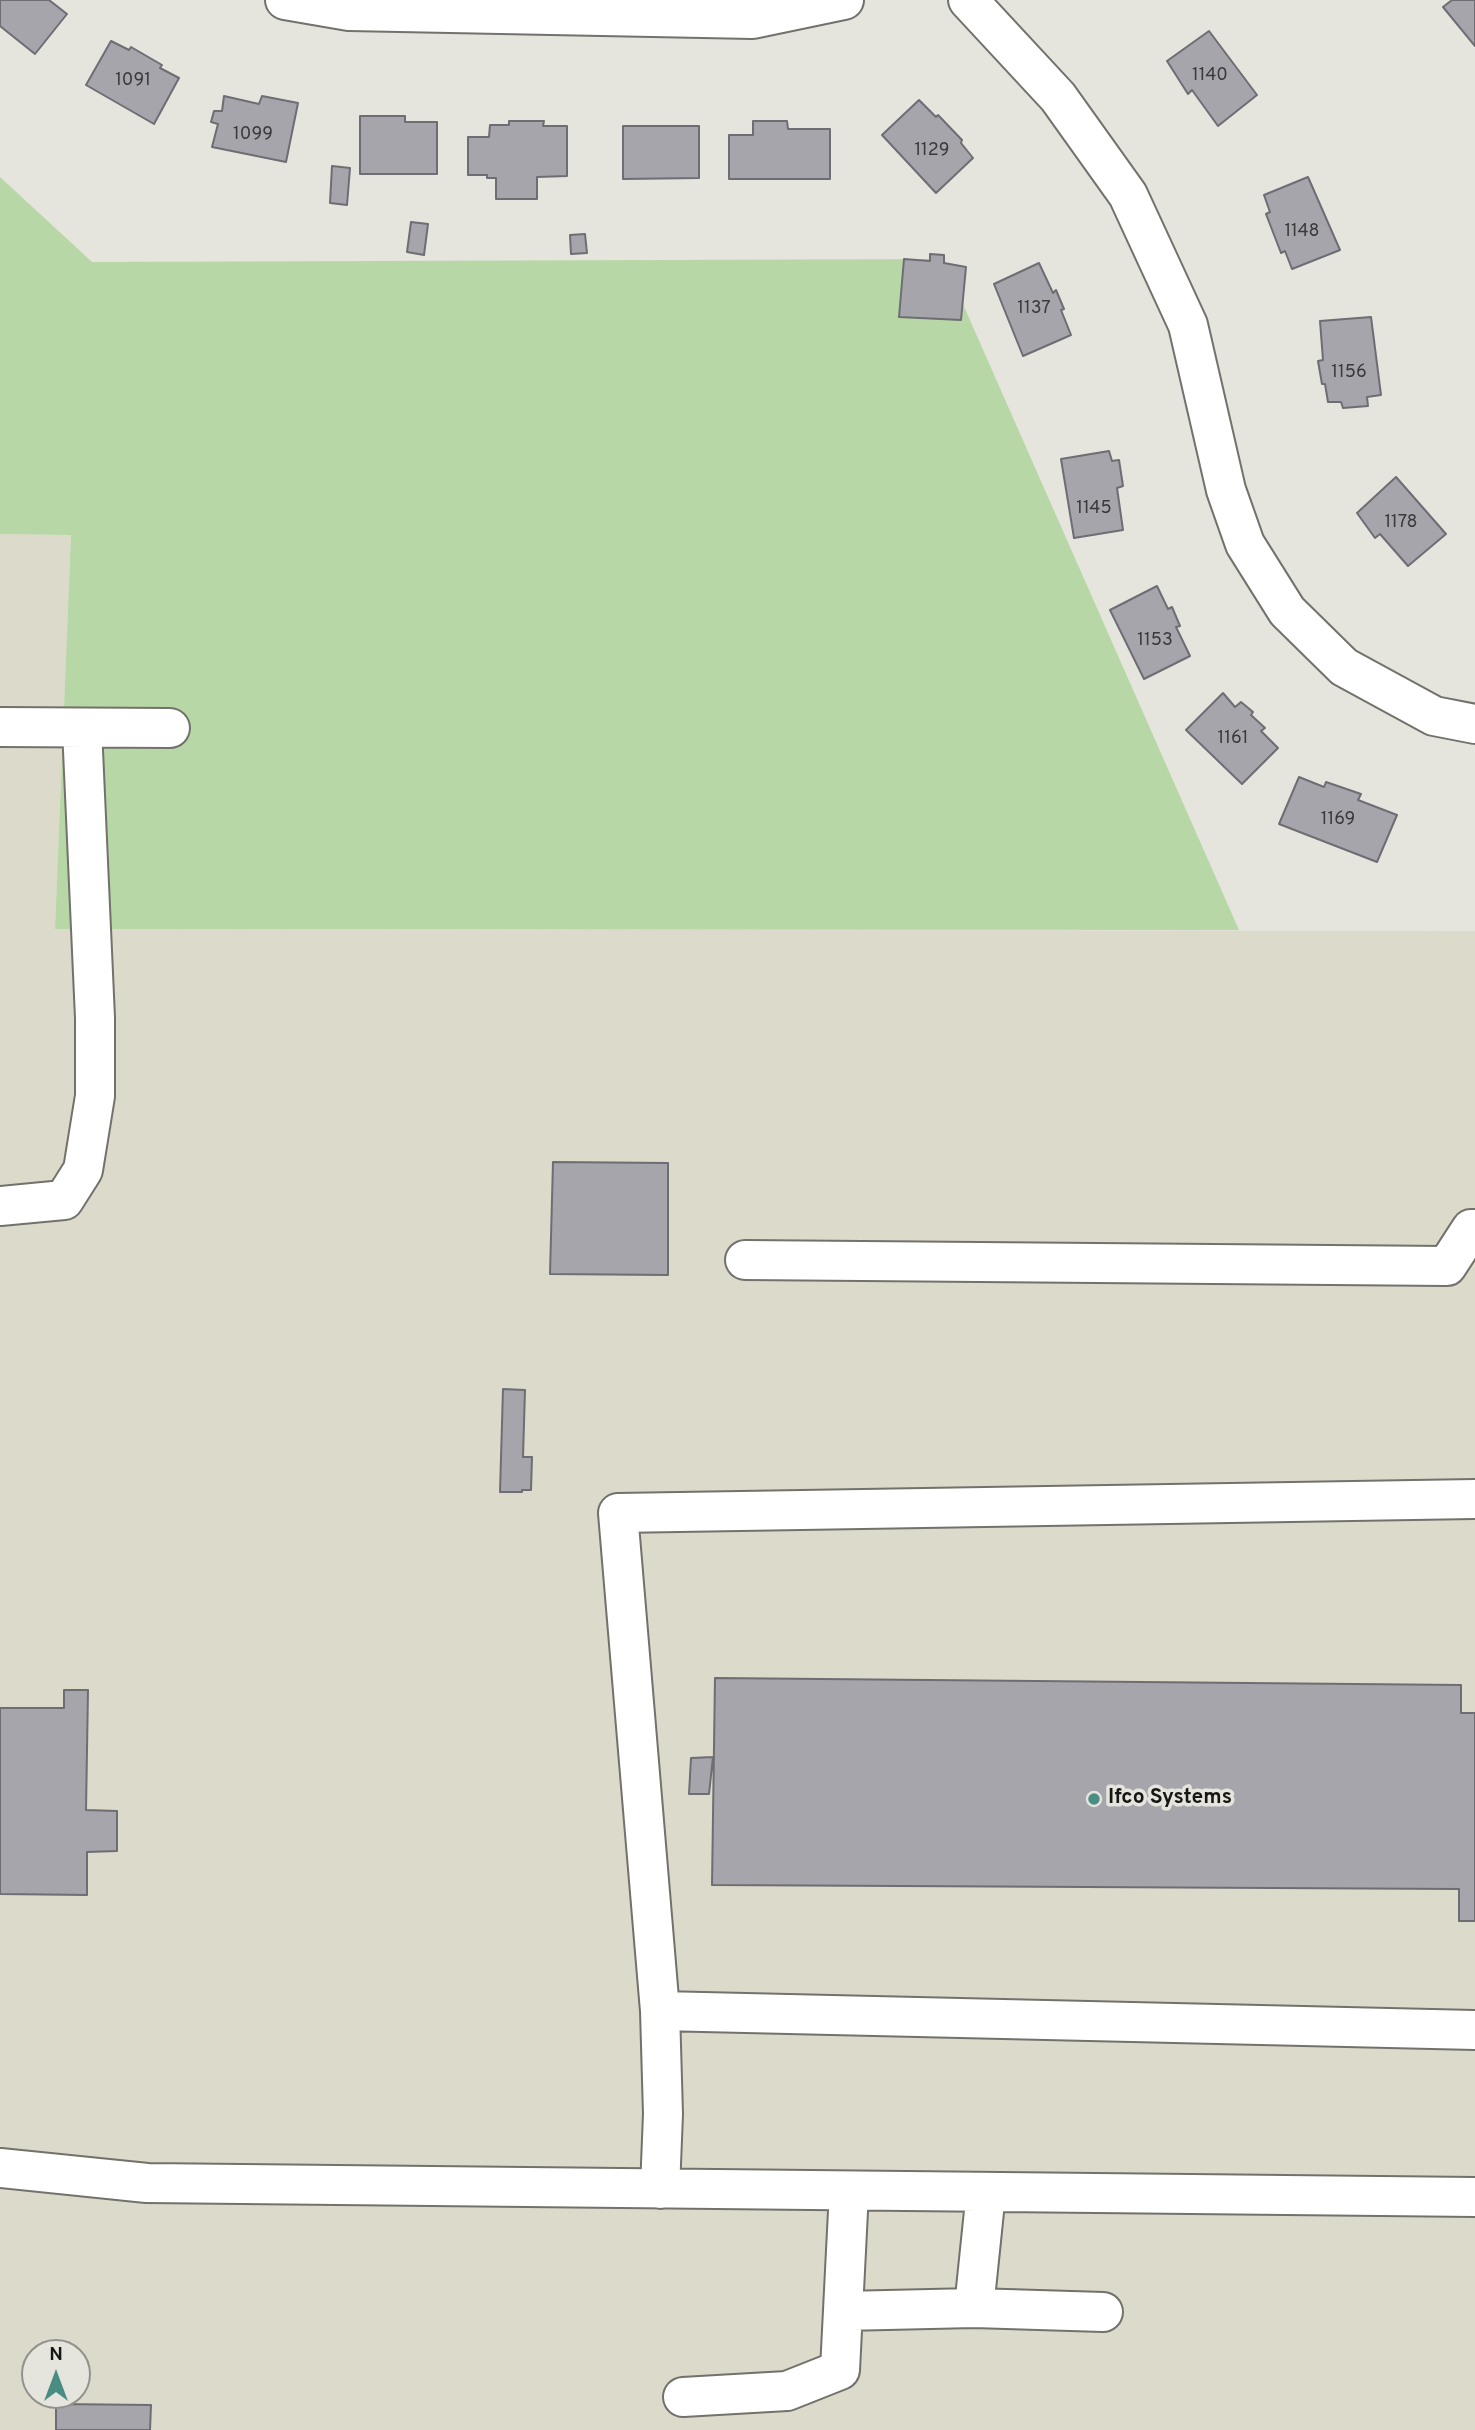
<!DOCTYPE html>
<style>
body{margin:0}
#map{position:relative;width:1475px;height:2430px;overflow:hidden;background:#e5e4dd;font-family:Overpass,sans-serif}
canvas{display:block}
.north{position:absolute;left:21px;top:2339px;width:70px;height:70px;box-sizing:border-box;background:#e5e4dd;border:2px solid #92928d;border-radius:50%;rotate:0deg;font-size:19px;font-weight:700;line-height:28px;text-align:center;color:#161614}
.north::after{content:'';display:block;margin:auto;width:24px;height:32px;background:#498d83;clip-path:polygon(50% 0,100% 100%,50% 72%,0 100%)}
</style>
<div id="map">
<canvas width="1475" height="2430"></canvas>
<div class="north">N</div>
</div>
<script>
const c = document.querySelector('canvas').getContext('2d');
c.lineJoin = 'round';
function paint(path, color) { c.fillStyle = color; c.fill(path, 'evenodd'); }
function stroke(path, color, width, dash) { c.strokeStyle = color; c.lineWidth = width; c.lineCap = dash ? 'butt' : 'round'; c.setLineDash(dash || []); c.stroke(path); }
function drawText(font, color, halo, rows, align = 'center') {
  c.font = font + ' Overpass,sans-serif'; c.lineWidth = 7; c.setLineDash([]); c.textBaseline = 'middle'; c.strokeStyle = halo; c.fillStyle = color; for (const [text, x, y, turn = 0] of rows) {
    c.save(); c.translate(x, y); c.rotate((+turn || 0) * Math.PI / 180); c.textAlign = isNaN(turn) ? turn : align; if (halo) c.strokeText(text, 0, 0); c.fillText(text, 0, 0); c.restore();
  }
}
paint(new Path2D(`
 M0,534L71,535L55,929L1475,931V2430H0ZM35,2353H77V2395H35Z`), '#dcdacb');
paint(new Path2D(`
 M0,177L92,262L943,259L1239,930L55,929L71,535L0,534Z`), '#b7d8a6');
const building = new Path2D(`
 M0,0H49L67,14L35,54L0,26Z
 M1452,0H1475V46L1443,7Z
 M1209,31L1257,95L1218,126L1192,90L1188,94L1167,61Z
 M111,41L129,50L131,47L162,65L160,68L179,78L154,124L86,85Z
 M224,96L259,104L262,96L298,103L286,162L212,147L218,124L211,122L214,111H222Z
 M919,100L936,117L938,115L962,140L961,143L973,158L936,193L882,135Z
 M360,116H405V122H437V174H360Z
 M509,121H544L543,126H567V176L537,177V199H496V178H487V175H468V137H489L490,125H509Z
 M753,121H787L788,129H830V179H729V135H753Z
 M623,126H699V178L623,179Z
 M332,166L350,168L347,205L330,203Z
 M1308,177L1340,250L1292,269L1285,251L1281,253L1266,214L1270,212L1264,195Z
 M411,222L428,224L424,255L407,252Z
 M585,234L587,253L571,254L570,235Z
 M930,254L944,255V263L966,267L961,320L899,317L904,259L930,261Z
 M1039,263L1053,293L1056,290L1064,309L1061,310L1071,335L1023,356L994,284Z
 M1371,317L1381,395L1367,397L1368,406L1343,408L1341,402H1328L1325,384H1322L1318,361L1323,360L1320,321Z
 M1109,451L1112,461L1119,460L1123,486L1117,488L1123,530L1074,538L1061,459Z
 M1396,477L1446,534L1408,566L1380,534L1375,538L1357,513Z
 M1157,586L1168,609L1172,607L1180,626L1176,627L1190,656L1144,679L1110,610Z
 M1223,693L1235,707L1241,702L1253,712L1251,715L1265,728L1261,731L1278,748L1242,784L1186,730Z
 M1299,777L1324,787L1326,782L1361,794L1358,800L1397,815L1377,862L1279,824Z
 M553,1162L668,1163V1275L550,1274Z
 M503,1389L525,1390L523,1457H532L531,1490H522V1492H500Z
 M715,1678L1461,1685V1713H1475V1921H1459V1889L712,1885Z
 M64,1690H88L86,1810L117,1811V1851L87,1852V1895L0,1894V1708H64Z
 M713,1757L709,1794H689L691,1758Z
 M56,2404L151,2405L150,2430H56Z`);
paint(building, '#a6a5ac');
stroke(building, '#6e6d73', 2);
const minor = new Path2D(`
 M285,0L349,11L753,19L844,0
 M968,0L1058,97L1128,195L1188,325L1226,490L1245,544L1287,611L1344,667L1434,716L1475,724
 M0,727L170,728
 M0,1206L64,1200L83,1170L95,1096V1018L82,728
 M745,1260L1447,1266L1471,1229H1475
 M660,2011L1475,2030
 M0,2168L147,2183L1475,2197
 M660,2189L663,2114L660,2011L618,1513L1475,1499
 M986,2192L974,2308L1103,2312
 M843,2311L974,2308
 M683,2397L787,2391L840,2370L849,2191`);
stroke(minor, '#72716b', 42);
stroke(minor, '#fff', 38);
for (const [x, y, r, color] of [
 [1094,1799,7,"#498d83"]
]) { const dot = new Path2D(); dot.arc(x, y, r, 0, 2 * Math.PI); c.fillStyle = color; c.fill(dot); stroke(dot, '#e5e4dd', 2.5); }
drawText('18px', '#3a3a3a', null, [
 ["1140",1210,76],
 ["1091",133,81],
 ["1099",253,135],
 ["1129",932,151],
 ["1148",1302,232],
 ["1137",1034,309],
 ["1156",1349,373],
 ["1145",1094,509],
 ["1178",1401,523],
 ["1153",1155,641],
 ["1161",1233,739],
 ["1169",1338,820]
]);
drawText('bold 21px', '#161614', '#e5e4dd', [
 ["Ifco Systems",1108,1799]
], 'left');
</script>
